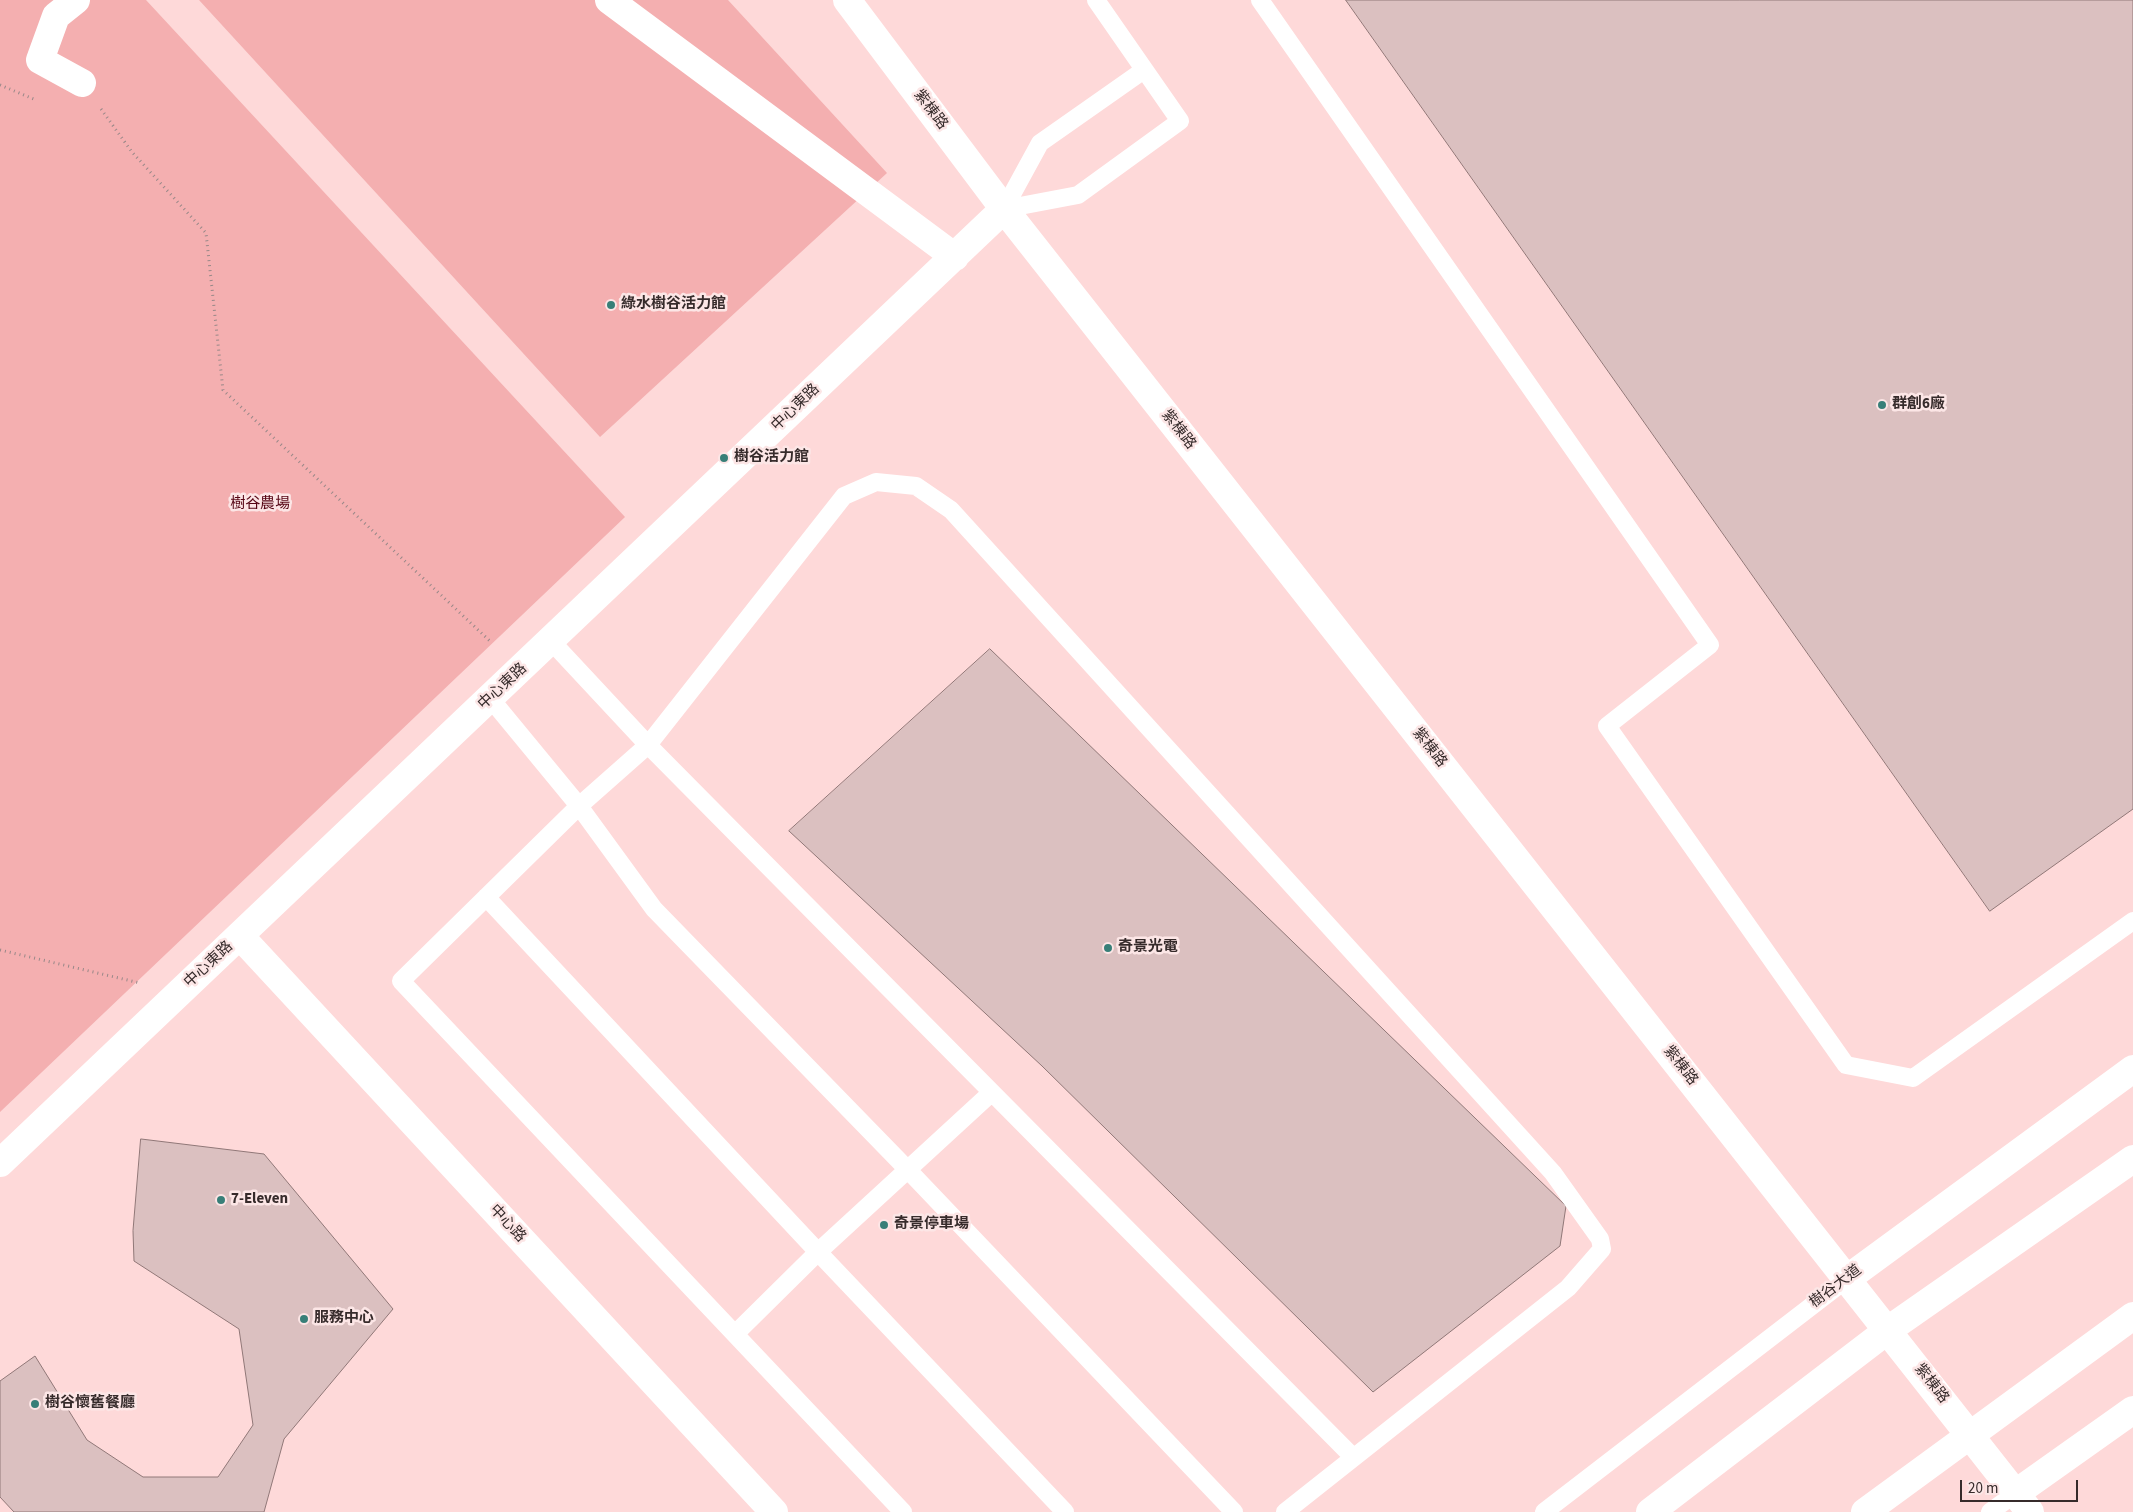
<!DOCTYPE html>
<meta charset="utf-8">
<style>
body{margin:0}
#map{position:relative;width:2133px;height:1512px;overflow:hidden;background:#fce6e6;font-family:"Source Sans 3",sans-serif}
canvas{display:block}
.scale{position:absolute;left:1960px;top:1480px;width:118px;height:22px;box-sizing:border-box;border:2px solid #362b2b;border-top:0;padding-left:6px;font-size:15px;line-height:18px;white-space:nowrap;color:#362b2b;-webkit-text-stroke:4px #fce6e6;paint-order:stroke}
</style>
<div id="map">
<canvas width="2133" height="1512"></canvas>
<div class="scale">20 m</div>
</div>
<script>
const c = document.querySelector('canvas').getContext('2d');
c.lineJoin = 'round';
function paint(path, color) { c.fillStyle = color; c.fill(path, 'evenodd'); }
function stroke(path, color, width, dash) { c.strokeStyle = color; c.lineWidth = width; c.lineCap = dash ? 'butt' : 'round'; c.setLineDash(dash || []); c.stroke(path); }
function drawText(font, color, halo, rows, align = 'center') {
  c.font = font + ' "Source Sans 3","Noto Sans TC",sans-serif'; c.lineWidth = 5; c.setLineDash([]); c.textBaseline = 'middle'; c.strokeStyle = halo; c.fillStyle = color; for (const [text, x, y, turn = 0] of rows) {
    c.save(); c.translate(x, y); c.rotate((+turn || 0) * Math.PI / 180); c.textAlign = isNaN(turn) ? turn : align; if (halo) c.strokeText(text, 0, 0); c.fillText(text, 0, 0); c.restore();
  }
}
paint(new Path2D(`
 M0,0H2133V1512H0Z`), '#fed9d9');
paint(new Path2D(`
 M0,0H146L625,517L0,1112Z
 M199,0H728L887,173L600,437Z`), '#f4afb0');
const building = new Path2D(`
 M1346,0H2133V809L1990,911Z
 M990,649L1566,1206L1560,1246L1373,1392L1042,1066L789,831Z
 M141,1139L264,1154L393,1309L284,1439L264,1512H14L0,1497V1381L35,1356L87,1440L143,1477H218L253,1425L239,1329L134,1261L133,1231Z`);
paint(building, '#dbc0c0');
stroke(building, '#917878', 1);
stroke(new Path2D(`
 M0,85L36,100
 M101,109L132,152L206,233L223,390L492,643
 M0,950L140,983`), '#988888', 3, [1, 4]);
stroke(new Path2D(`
 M1260,0L1710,645L1607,726L1846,1065L1913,1078L2133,921
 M1004,209L1078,195L1180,121L1096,0
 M1004,209L1040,143L1144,70
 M551,641L648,745L1353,1457
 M490,698L579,806L654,909L909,1171L1234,1512
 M486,897L818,1252L1065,1512
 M735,1334L818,1252L991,1093
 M903,1512L401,981L579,806L648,745L844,496L876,482L916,486L951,510L1553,1173L1600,1239L1602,1249L1568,1288L1285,1512
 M1544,1512L1848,1278
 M1990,1512L2016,1493`), '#fff', 18);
stroke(new Path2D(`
 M76,0L56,16L40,60L82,83
 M609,0L955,257
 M847,0L1004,209L2030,1512
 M240,936L774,1512
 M0,1163L1004,209
 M1848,1278L2133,1069
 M2016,1493L2133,1410`), '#fff', 28);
stroke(new Path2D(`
 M1650,1512L1888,1330L2133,1159
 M1865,1512L2133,1316`), '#fff', 28);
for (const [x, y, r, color] of [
 [611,305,5,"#387f78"],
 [1882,405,5,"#387f78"],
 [724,458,5,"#387f78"],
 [1108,948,5,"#387f78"],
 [221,1200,5,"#387f78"],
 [884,1225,5,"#387f78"],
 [304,1319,5,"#387f78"],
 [35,1404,5,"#387f78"]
]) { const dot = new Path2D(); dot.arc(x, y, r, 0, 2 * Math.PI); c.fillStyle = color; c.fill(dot); stroke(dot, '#fce6e6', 2); }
drawText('15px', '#362b2b', '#fce6e6', [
 ["紫棟路",930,110,53],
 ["中心東路",796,408,-44],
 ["紫棟路",1178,430,52],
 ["中心東路",503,687,-43],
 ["紫棟路",1429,748,52],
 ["中心東路",209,965,-43],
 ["紫棟路",1680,1066,52],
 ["中心路",507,1224,47],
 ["樹谷大道",1836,1287,-37],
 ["紫棟路",1931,1384,52]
]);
drawText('bold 15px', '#362b2b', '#fce6e6', [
 ["綠水樹谷活力館",621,305],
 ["群創6廠",1892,405],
 ["樹谷活力館",734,458],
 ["奇景光電",1118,948],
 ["7-Eleven",231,1200],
 ["奇景停車場",894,1225],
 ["服務中心",314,1319],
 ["樹谷懷舊餐廳",45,1404]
], 'left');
drawText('15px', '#550514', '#fce6e6', [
 ["樹谷農場",260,505]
]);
</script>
